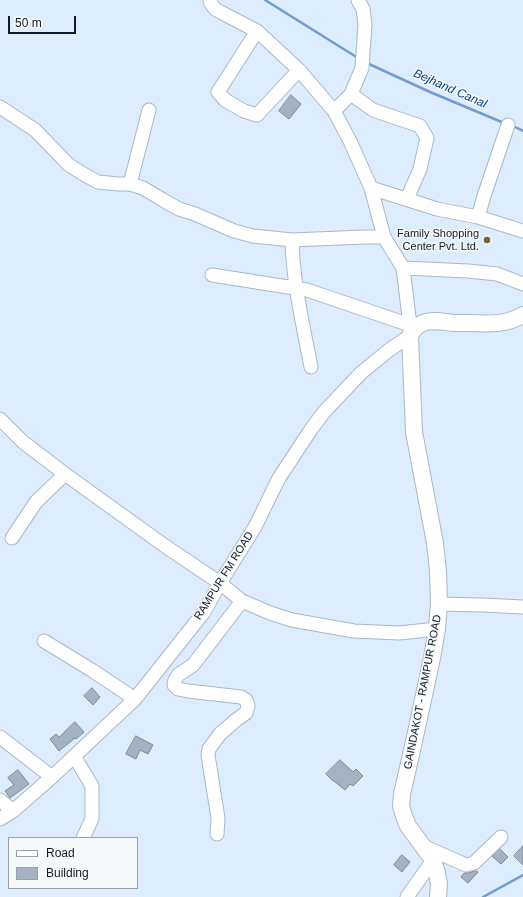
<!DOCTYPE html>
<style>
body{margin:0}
#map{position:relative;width:523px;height:897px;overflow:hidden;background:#deedfe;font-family:Helvetica,sans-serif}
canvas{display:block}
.legend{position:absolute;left:8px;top:837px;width:130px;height:52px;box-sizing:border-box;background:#f6f9fc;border:1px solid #9ca0a4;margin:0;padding:5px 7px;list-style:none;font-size:12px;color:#151a20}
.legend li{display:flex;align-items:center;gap:8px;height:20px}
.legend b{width:20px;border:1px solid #9ca0a4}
.scale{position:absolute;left:8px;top:16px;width:68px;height:18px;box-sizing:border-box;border:2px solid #151a20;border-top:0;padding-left:5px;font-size:12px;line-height:14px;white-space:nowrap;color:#151a20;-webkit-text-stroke:3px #f6f9fc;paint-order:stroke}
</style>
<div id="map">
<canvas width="523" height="897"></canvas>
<ul class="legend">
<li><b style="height:5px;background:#fff"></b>Road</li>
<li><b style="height:11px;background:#a4b2c2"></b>Building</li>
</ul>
<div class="scale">50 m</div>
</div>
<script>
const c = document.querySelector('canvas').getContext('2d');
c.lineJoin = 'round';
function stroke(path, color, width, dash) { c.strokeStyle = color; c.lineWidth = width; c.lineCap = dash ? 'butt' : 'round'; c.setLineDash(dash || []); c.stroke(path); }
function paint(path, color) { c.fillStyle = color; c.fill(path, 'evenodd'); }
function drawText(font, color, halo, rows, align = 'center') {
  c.font = font + ' Helvetica,sans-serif'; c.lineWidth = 3; c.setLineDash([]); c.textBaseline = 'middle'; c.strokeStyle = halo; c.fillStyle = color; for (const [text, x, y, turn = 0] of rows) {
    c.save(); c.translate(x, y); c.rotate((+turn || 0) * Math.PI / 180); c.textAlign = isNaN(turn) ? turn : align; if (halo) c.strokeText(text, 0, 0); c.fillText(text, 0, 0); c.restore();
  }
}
stroke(new Path2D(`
 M265,0L358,58
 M369,64L430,92L504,123
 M513,126L523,131
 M483,897L523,875`), '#719dce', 2.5);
const building = new Path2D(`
 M291,95L301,104L289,119L279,111Z
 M92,688L100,697L93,705L84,696Z
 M75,722L84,732L76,739L75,738L59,751L50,739L56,734L59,737Z
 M136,736L153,745L148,754L140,750L136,759L126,754Z
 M340,760L353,772L356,769L363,776L353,786L350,784L345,790L334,781H333L326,774Z
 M18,770L29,784L10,798L5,791L14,785L8,778Z
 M523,846V865L514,856Z
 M500,849L508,857L501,864L492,856Z
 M402,855L410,862L402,872L394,865Z
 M476,871L478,872L468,883L461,877L464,873H468Z`);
paint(building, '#a4b2c2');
stroke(building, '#7a8796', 1);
const minor = new Path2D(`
 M257,31L218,92L225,100L244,111L257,115L299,70
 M351,94L373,110L420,126L427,138L420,169L407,199
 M0,107L35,130L69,165L85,175L98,182L118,184H130L143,188L163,200L179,209L195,214L234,231L253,236L292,240L365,237H384
 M334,111L351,94L362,68L365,24L363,9L358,0
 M130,184L149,110
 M371,188L437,209L478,217L523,231
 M478,217L484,196L508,125
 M292,240C293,283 303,325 311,367
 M403,268L468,271L497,274L523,284
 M212,275L307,290L410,325
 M0,419L23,442L65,474L165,546L220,583L242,601L270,613L292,620L354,631L399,633L437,629
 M12,538L36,502L65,474
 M439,604L483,605L523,607
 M44,641L93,671L135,699
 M0,737L52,777
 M74,756L92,786V819L83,838
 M0,800L13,811
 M0,819L13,811L52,777L135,699L204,612L220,583L255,527L279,478L312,428L324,412L361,373L389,350L410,336V325L403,268L384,237L371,188L350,141L334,111L299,70L257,31L228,16L215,9L210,2V0
 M217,834L218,818L208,755L209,749L220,734L236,720L246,713L248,706L246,700L241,697L188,691L178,689L174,685L175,680L178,675L193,665L242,601
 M423,846L466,865L474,863L501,837
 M407,897L433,860`);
const major = new Path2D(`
 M438,897L439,884L437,873L433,860L408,826L404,816L401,806L402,794L413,746L432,658L437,629L439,604L438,571L435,543L414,432L410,336C413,330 417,325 423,323C432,319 444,322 454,323C459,323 464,323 469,323C489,324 505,325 523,315`);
stroke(minor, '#a9b7c7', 15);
stroke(major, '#a9b7c7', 18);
stroke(minor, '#fff', 13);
stroke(major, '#fff', 16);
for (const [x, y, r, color] of [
 [487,240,4,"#776231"]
]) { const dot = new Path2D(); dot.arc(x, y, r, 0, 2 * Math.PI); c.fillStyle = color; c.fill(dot); stroke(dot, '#f6f9fc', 1.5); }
drawText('11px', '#151a20', '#f6f9fc', [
 ["Family Shopping",479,234],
 ["Center Pvt. Ltd.",479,247]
], 'right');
drawText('11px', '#151a20', '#f6f9fc', [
 ["RAMPUR FM ROAD",224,576,-58],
 ["GAINDAKOT - RAMPUR ROAD",423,692,-79]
]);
drawText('italic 12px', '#00447f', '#f6f9fc', [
 ["Bejhand Canal",450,89,24]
]);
</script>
